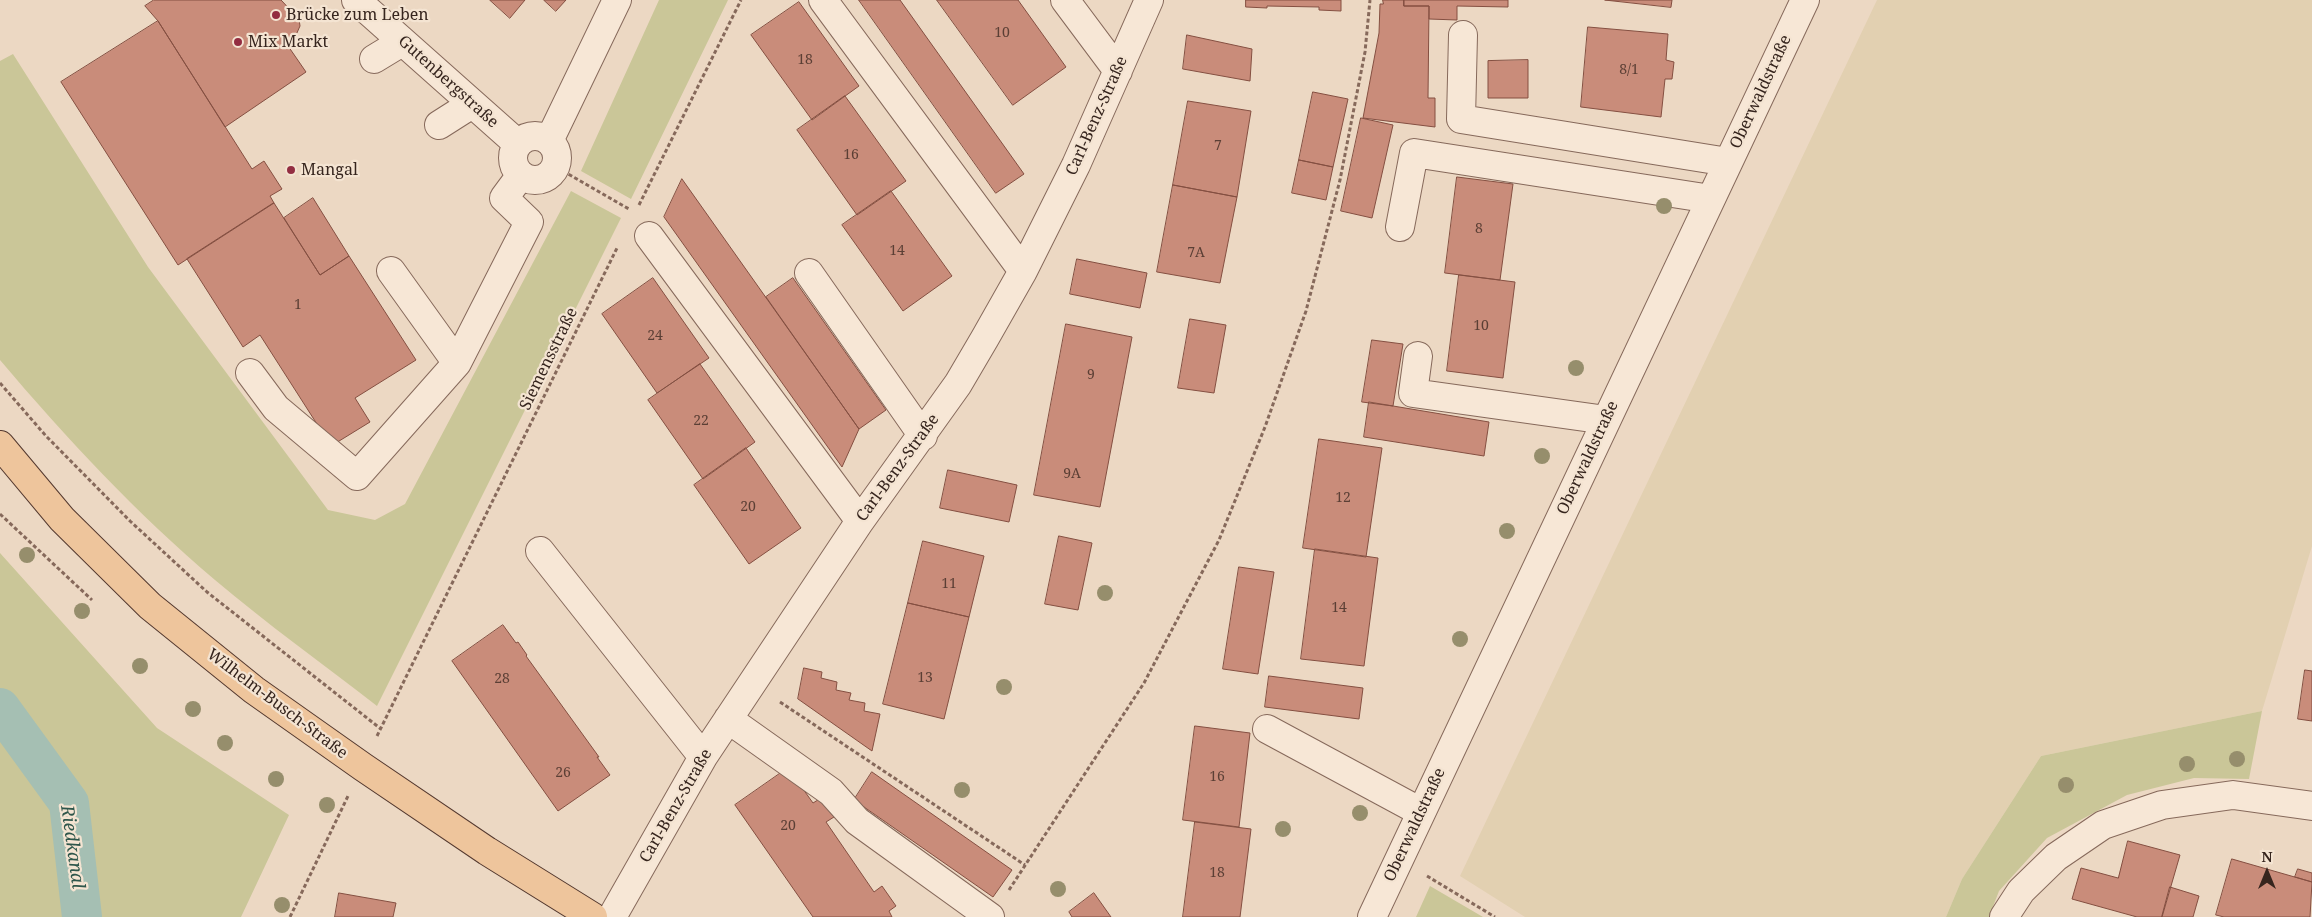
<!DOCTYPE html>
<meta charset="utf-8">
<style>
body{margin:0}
#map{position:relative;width:2312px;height:917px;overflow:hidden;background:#ecd8c3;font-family:"Noto Serif",serif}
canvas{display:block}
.north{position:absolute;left:2242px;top:847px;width:50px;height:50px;-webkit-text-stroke:4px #f4e4d2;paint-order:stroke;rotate:0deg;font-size:14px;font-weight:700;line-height:20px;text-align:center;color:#36251e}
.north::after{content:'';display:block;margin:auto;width:18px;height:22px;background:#36251e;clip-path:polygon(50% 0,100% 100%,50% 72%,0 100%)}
</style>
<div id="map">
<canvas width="2312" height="917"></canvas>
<div class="north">N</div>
</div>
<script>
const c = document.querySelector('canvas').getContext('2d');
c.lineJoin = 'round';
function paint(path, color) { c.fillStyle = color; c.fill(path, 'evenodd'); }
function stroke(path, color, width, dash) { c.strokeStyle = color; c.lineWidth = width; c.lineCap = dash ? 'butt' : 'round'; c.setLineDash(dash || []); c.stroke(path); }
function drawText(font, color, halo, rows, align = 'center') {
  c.font = font + ' "Noto Serif",serif'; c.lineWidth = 4.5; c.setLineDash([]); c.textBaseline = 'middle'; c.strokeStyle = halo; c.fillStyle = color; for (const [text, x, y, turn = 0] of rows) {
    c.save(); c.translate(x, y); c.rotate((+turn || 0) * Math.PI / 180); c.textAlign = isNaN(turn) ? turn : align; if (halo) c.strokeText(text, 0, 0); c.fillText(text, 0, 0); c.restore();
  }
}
paint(new Path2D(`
 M1877,0H2312V546L2262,711L2041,756L1962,879L1946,917H1525L1460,876Z`), '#e2d0b1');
paint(new Path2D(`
 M659,0H728L631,199L581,171Z
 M13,54L148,267L328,510L375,520L405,504L571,191L621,218L377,706C323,664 267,624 215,580C137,514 66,438 0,360V61Z
 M0,553L157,728L289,815L241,917H0Z
 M2262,711L2249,779L2194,778L2127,795L2047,838L1999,891L1989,917H1946L1962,879L2041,756Z
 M1430,886L1483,917H1416Z`), '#cac698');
stroke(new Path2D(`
 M0,708L69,803L82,917`), '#a5bfb3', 40);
const building = new Path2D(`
 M154,0H281L299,19L300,26L296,35L286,43L306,72L225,127L158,21L145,6Z
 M490,0H525L510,18Z
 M544,0H566L556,11Z
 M859,0H900L1024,174L996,193Z
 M937,0H1018L1066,67L1013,105Z
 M1246,0H1341V11L1319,10V7L1267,6V8L1246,7Z
 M1383,0H1404V6H1429L1428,98H1435V127L1363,118L1379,33L1380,4H1383Z
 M1404,0H1508V7L1457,6V20L1429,19V6H1404Z
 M1605,0H1672L1671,7Z
 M799,2L859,86L812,120L751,35Z
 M158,21L252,169L264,161L282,189L270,196L274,203L178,265L61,82Z
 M1588,27L1668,34L1666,60L1674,62L1672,79H1665L1661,117L1581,107Z
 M1187,35L1252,49L1250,81L1183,69Z
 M1528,60V98H1488V61Z
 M1313,92L1348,99L1333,167L1299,160Z
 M845,96L906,181L857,215L797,130Z
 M1188,101L1251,111L1237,197L1173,185Z
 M1361,118L1393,125L1372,218L1341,211Z
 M1299,160L1333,167L1326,200L1292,193Z
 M1457,177L1513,184L1500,280L1445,273Z
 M682,179L859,429L842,467L664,217Z
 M1173,185L1237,197L1220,283L1157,272Z
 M891,191L952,276L903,311L842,225Z
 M313,198L349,256L320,275L284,218Z
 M274,203L320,275L349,256L416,360L355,398L370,422L331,446L260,335L243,347L187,259Z
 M1077,259L1147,273L1140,308L1070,294Z
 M1459,275L1515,282L1503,378L1447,371Z
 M653,278L709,358L657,393L602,314Z
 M793,278L886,410L859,429L766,297Z
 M1190,319L1226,325L1214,393L1178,388Z
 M1066,324L1132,337L1100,507L1034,495Z
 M1372,340L1403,344L1393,406L1362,402Z
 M700,364L755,442L703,479L648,400Z
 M1369,402L1489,422L1484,456L1364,437Z
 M1319,439L1382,448L1366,557L1303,548Z
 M746,448L801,528L749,564L694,485Z
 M948,470L1017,485L1009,522L940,508Z
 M1059,536L1092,543L1078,610L1045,604Z
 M923,541L984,556L969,617L908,603Z
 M1315,549L1378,558L1364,666L1301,659Z
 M1239,567L1274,572L1258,674L1223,669Z
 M908,603L969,617L944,719L883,704Z
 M503,625L516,643L518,642L527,655L526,656L599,757H597L610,775L558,811L452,661Z
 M804,668L822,672L821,678L837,682L836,690L851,693L849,700L865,703L864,711L880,714L872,751L798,699Z
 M2305,670L2312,671V721L2298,719Z
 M1269,676L1363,688L1359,719L1265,707Z
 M1195,726L1250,733L1239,827L1183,820Z
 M788,768L813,803L821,798L834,817L826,822L874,892L882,886L896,906L889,911L892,917H813L735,805Z
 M872,772L1012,870L993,897L854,800Z
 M1195,822L1251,829L1240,917H1183Z
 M2128,841L2180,855L2162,917H2137L2072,899L2081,868L2118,878Z
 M2232,859L2312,882L2310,917H2224L2216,915Z
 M2298,869L2312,873V882L2295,877Z
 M2170,887L2199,896L2193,917H2162Z
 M339,893L396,903L393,917H335Z
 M1094,893L1111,917H1072L1069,912Z`);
paint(building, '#c98c7a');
stroke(building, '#844f41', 1);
const minor = new Path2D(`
 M356,0L518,144
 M823,0L1023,271
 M1065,0L1118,71
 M1463,35L1461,119L1728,162
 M374,59L402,42
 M439,125L472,104
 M513 158a22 22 0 1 1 44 0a22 22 0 1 1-44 0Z
 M549,141L617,0
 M1400,227L1414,153L1711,199
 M649,236L860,521
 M391,271L457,363L529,222L504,198L521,175
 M809,273L923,436
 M1418,356L1413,393L1606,420
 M250,373L276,408L357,476L457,363
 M540,551L703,757
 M728,719L831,792L857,821L990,917
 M1267,729L1421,812
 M612,917L703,757L860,521L958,384L985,338L1023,271L1076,165L1149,0
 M1372,917L1805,0
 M2004,917L2021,891L2056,857L2103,825L2162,805L2233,795L2312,806`);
const major = new Path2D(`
 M0,445L62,519L150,606L254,690L363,767L487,851L593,917`);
stroke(minor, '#86695b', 30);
stroke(major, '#54392f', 30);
stroke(new Path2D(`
 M563,171L629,209
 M639,205L741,0
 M0,383L46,436L130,521L207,592L381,729
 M0,514L92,600
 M780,702L1025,865
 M377,736L617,248
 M1427,876L1495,917
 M1009,890L1144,683L1219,540L1265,427L1306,311L1340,180L1365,52L1370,0
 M290,917L348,796`), '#86695b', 3, [4, 2.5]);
stroke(minor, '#f7e7d6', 28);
stroke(major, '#eec59c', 28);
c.fillStyle = '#968e6c';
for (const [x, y] of [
 [1664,206],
 [1576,368],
 [1542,456],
 [1507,531],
 [27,555],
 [1105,593],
 [82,611],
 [1460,639],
 [140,666],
 [1004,687],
 [193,709],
 [225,743],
 [2237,759],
 [2187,764],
 [276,779],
 [2066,785],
 [962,790],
 [327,805],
 [1360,813],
 [1283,829],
 [1058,889],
 [282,905]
]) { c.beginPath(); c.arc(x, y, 8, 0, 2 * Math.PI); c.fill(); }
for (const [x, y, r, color] of [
 [276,15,5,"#932d41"],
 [238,42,5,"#932d41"],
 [291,170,5,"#932d41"]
]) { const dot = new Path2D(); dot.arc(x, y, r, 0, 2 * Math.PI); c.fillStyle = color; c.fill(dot); stroke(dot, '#f4e4d2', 2); }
drawText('14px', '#5b3f35', null, [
 ["10",1002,33],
 ["18",805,60],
 ["8/1",1629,70],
 ["7",1218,146],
 ["16",851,155],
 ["8",1479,229],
 ["14",897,251],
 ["7A",1196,253],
 ["1",298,305],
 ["10",1481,326],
 ["24",655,336],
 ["9",1091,375],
 ["22",701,421],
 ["9A",1072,474],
 ["12",1343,498],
 ["20",748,507],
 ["11",949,584],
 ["14",1339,608],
 ["13",925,678],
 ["28",502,679],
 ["26",563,773],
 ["16",1217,777],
 ["20",788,826],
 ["18",1217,873]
]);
drawText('16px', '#36251e', '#f4e4d2', [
 ["Brücke zum Leben",286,15],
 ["Mix Markt",248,42],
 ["Mangal",301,170]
], 'left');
drawText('16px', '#36251e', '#f4e4d2', [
 ["Gutenbergstraße",448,82,42],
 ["Oberwaldstraße",1761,92,-65],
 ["Carl-Benz-Straße",1097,116,-66],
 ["Siemensstraße",549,359,-64],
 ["Oberwaldstraße",1588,458,-65],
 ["Carl-Benz-Straße",898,468,-54],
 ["Wilhelm-Busch-Straße",277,704,37],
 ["Carl-Benz-Straße",676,806,-60],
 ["Oberwaldstraße",1415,825,-65]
]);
drawText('italic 18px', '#2e564b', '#f4e4d2', [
 ["Riedkanal",72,847,82]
]);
</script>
